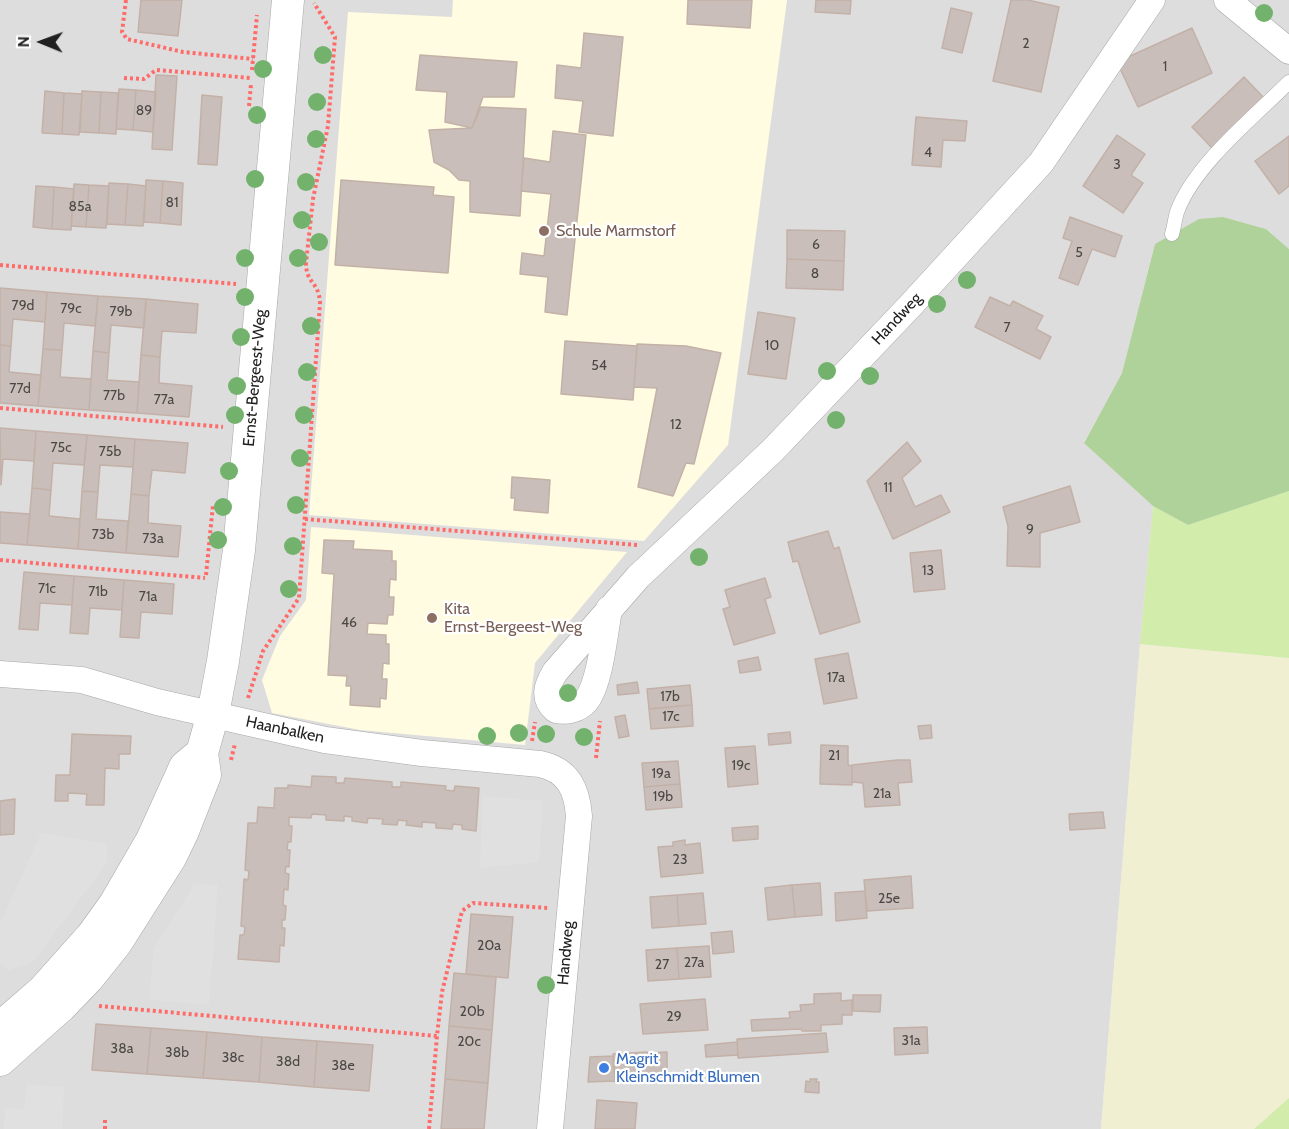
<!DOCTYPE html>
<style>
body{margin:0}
#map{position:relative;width:1289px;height:1129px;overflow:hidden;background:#f1ece6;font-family:Cabin,sans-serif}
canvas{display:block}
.north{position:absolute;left:12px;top:12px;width:60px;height:60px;-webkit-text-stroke:4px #fff;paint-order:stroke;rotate:271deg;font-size:16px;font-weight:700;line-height:24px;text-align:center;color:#202020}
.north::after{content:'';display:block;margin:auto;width:21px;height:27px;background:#202020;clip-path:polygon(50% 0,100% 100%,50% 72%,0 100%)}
</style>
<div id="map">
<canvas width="1289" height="1129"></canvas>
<div class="north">N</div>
</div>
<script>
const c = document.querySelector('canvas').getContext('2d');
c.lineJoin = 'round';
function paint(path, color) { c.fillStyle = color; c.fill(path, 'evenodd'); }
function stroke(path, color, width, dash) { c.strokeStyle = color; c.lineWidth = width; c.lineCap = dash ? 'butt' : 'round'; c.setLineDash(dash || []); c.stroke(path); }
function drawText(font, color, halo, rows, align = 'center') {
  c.font = font + ' Cabin,sans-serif'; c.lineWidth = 4.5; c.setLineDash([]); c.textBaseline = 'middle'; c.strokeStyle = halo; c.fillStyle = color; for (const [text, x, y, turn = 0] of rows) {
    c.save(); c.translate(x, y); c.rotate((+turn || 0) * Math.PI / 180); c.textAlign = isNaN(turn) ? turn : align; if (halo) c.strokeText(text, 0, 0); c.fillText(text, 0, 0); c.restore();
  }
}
paint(new Path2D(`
 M0,0H1289V249L1266,229L1223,217L1155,244L1122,373L1084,442L1153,506L1140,644L1101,1129H0Z`), '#dedddd');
paint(new Path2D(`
 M453,0H787L728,445L644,541L309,515L348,12L452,17Z
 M311,527L627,552L535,663L525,745L360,730L272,713L262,680L280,636L306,600Z`), '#fffce1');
paint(new Path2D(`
 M1140,644L1289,658V1098L1254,1129H1101Z`), '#f0efd1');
paint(new Path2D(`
 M1289,491V658L1140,644L1153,506L1188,525Z
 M1289,1098V1129H1254Z`), '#d1ecab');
paint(new Path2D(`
 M1223,217L1266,229L1289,249V491L1188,525L1153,506L1084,443L1122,373L1155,244L1199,219Z`), '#afd19a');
paint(new Path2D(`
 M483,796L542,801L539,862L480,868Z
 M41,833L107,844V863L33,962L8,970L0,963V924Z
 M194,884L218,885L209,1005L149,1000L154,948Z
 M27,1084L64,1087L62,1129H4L5,1108L24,1109Z`), '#e0e0e0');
const building = new Path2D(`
 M141,0H182L178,36L138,32Z
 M688,0H752L750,28L687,24Z
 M816,0H851L850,14L815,12Z
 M1011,0H1028L1059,7L1041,92L993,81Z
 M951,8L972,13L962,53L942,48Z
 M1192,28L1212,73L1138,107L1117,62Z
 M584,33L623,37L613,136L579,132L583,101L555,98L557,65L581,68Z
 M420,55L517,62L514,97H483L472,128L445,122L447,92L416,90Z
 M156,75L177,76L172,150L152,149Z
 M1244,77L1264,98L1212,148L1192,127Z
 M119,89L136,90L133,130L116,129Z
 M136,90L156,92L153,132L133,130Z
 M45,91L64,93L62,134L42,133Z
 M82,91L101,92L99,133L80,132Z
 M101,92L118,93L116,134L99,133Z
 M64,93L82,94L79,135L62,134Z
 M202,95L222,97L217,165L198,164Z
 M481,107L526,109L520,216L470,212V181L459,180L449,170L434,162L429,130L472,128Z
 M916,117L967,121L965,141L943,140L941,167L912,165Z
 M553,131L586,135L567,315L545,312L548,277L520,274L522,253L544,256L551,194L521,191L524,158L550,162Z
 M1117,135L1145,154L1131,175L1143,183L1123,213L1083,186Z
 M1289,136V186L1279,194L1255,161Z
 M146,180L163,181L160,223L144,222Z
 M341,180L434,187L433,195L454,197L448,273L335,265Z
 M163,181L183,183L181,225L160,223Z
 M109,183L128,184L125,225L107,224Z
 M74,184L89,185L86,227L71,226Z
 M128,184L146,186L143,226L125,225Z
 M89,185L109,186L106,228L86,227Z
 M36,186L54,187L52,229L33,227Z
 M54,187L74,189L71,230L52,229Z
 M1070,217L1122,236L1115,257L1092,249L1078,285L1059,278L1072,241L1063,238Z
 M787,230L845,231L844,261L787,259Z
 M787,259L844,261L843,290L786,288Z
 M0,288L47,292L45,322L13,319L11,346L0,345Z
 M47,292L98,296L95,326L64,323L62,350L43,349Z
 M98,296L146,299L144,328L111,325L109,353L93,351Z
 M990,297L1010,306L1013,301L1043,316L1036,329L1051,337L1040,359L975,327Z
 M146,299L198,304L196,333L162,331L160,357L141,355Z
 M758,312L795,318L786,379L748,374Z
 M565,341L637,346L633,400L561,394Z
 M637,344L686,346L721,353L694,464L686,463L673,496L638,487L657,388L634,387Z
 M0,345L11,346L9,372L41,375L38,406L0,403Z
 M43,349L62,350L60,377L91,379L89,410L38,406Z
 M93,351L109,353L107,380L139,382L137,413L89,410Z
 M141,355L160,357L159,383L192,386L189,417L137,413Z
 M0,428L36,431L34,461L3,459L1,485Z
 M36,431L87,435L84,465L53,463L51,490L32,488Z
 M87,435L135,439L133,467L100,465L98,492L82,491Z
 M135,439L188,443L185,473L152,470L149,496L131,494Z
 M907,442L921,461L902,478L915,507L941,495L950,512L893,539L867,481Z
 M512,477L550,480L548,513L514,510L515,498H511Z
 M1070,486L1080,522L1040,533V567L1007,566L1008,526L1003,507Z
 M32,488L51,490L49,516L80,519L78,549L27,545Z
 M82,491L98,492L96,519L128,521L126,553L78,549Z
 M131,494L149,496L148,523L181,526L178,557L126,553Z
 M0,512L30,514L27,545L0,543Z
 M828,531L834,549L839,547L860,622L820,634L798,561L793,562L788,542Z
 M324,540L354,541L353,549L392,551V561H396V580L390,579L389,597H394L393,615H388L387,624L368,623L367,634L386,635V644H389V664L383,663L382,679H387L386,699L380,698V707L350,705L351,686H346L347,676L328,675L334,574L322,573Z
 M941,550L945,589L914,592L910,553Z
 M24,572L74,576L72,605L40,603L38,630L19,629Z
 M74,576L124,580L122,610L90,608L88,634L70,633Z
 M765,578L771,597L765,599L775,633L734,645L723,609L730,607L725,590Z
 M124,580L174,584L172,614L141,612L139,638L120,637Z
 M848,653L857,698L824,704L815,659Z
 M758,657L761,670L740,673L738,661Z
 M637,682L639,693L618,695L617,685Z
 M690,685L692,705L649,709L647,689Z
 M692,705L693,726L651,729L649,709Z
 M625,715L629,736L619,738L615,717Z
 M931,725L932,738L920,739L918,726Z
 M790,732L791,743L769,745L768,734Z
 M72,734L131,736L130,754H119V769L105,768L104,805H86L87,794L68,793V801H55L56,775H70Z
 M821,745L848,746V765L852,766V785L820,784Z
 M755,746L758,784L728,787L725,748Z
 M897,760H910L912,782L898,783L900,805L865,807L863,783L852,782V765Z
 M678,761L680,784L644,787L642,763Z
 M312,776L336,777V783H344L345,778L392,782V787H401V782L446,786L445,790L454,791L455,786L479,788L476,831L462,829V825L453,824L452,829L436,828V823L422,822V827L406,825L407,821L398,820L397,825L382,824L383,819L368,818L367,823L352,821V817L344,816V821L326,820V815L312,814L311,818L289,817V826H292L291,842H288L287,850H290L289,867L286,866L285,873L289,874L288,890L284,889L283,905L286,906L285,920H282V928H285L284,946L280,945L279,962L238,959L240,935H244L245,927L241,926L244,879L248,880L249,871L245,870L248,823H257L258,807L274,808L275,788H288V785L311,787Z
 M680,784L682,807L646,810L644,787Z
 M15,799L14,834L0,835V801Z
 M1103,812L1105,828L1070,830L1069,814Z
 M758,826V839L733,841L732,828Z
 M685,840V845L700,843L703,873L661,877L658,847L673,846V842Z
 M911,876L913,908L867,911L864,880Z
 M820,883L822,915L795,917L792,885Z
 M792,885L795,917L768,920L765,888Z
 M865,891L867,918L836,921L835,893Z
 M703,893L706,924L679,926L677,895Z
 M677,895L679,926L652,928L650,897Z
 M471,914L513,917L508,978L466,974Z
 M732,931L734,952L713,954L711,933Z
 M709,946L711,977L679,979L677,948Z
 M677,948L679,979L648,981L646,950Z
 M454,973L496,977L492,1030L449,1026Z
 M841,993V1001L852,1000V1015H842V1024L821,1025V1031H802L801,1029L752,1031L751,1020L790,1018L789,1012L801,1011L800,1005L814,1004V994Z
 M853,995H881L880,1012L853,1011Z
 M705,999L708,1030L643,1034L640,1004Z
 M96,1024L151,1028L147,1074L92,1070Z
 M449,1026L492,1030L488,1083L445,1079Z
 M927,1027L928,1053L895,1055L894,1028Z
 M151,1028L207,1032L203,1078L147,1074Z
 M207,1032L262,1037L259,1082L203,1078Z
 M826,1033L828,1052L738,1058L737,1039Z
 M262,1037L317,1041L314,1087L259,1082Z
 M317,1041L373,1045L369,1091L314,1087Z
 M737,1042L738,1055L706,1057L705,1045Z
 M647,1052V1053L667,1052V1068H662V1077L615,1082L613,1054Z
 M613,1056L615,1081L588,1082L590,1057Z
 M445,1079L488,1083L484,1129H441Z
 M810,1079H817L816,1082H819V1093L805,1092L806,1081L810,1082Z
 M597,1100L637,1103L635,1129H595Z`);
paint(building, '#c9beb9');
stroke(building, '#c3b1a8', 1.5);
const service = new Path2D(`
 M1172,234C1174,227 1175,219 1177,212C1194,165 1254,117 1289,82`);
const minor = new Path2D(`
 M1227,0L1289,51
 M609,609C605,632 600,684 586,701C578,710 566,712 556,710C542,698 547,685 555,672L638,577L773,450L910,306L1041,163L1152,0
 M0,674L82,680L157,702L325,740L422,753L540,764C568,770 577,789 579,816L550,1129`);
const tertiary = new Path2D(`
 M0,1028L43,991L92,936L115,904L152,840L185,767L202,753
 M0,1060L61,1006L88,978L116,943L170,858L183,831L205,775L202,753L213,714L223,661L239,550L288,0`);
stroke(service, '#a7a7a7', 15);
stroke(minor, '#a7a7a7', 27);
stroke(tertiary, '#a7a7a7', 33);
stroke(new Path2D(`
 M126,0L122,32L127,39L183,52L253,59
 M252,70L257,15
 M124,78L144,79L156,70L251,78
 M249,106L251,84
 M0,265L236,284
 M0,408L223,427
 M305,519L638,545
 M0,560L205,578
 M206,575L213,505
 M248,698L263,651L299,598L320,303C319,281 306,284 306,263L313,199L328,126L335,37L314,3
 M532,741L535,722
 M596,758L600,721
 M231,760L235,744
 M99,1006L437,1036L442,992L462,911L473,903L548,908
 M105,1129V1120
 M429,1129L437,1036`), '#fe6c6a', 4, [3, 3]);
stroke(service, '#fff', 14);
stroke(minor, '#fff', 26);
stroke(tertiary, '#fff', 32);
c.fillStyle = '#72b26c';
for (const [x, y] of [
 [1264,13],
 [323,55],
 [263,69],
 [317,102],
 [257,115],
 [316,139],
 [255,179],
 [306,182],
 [302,220],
 [319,242],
 [245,258],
 [298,258],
 [967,280],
 [245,297],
 [937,304],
 [311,326],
 [241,337],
 [827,371],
 [307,372],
 [870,376],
 [237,386],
 [235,415],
 [304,415],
 [836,420],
 [300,458],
 [229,471],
 [296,505],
 [223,507],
 [218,540],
 [293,546],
 [699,557],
 [289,589],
 [568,693],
 [519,733],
 [546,734],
 [487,736],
 [584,737],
 [546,985]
]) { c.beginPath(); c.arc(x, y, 9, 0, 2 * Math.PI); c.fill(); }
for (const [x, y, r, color] of [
 [544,231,6,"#8d6e63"],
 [432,618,6,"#8d6e63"],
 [604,1068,6,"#3f7fe0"]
]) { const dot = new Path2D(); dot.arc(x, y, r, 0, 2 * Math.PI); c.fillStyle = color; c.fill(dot); stroke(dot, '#fff', 2); }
drawText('14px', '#4a4846', null, [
 ["2",1026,44],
 ["1",1165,67],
 ["89",144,111],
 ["4",928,153],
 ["3",1117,165],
 ["81",172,203],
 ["85a",80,207],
 ["6",816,245],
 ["5",1079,253],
 ["8",815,274],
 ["79d",23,306],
 ["79c",71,309],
 ["79b",121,312],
 ["7",1007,328],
 ["10",772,346],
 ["54",599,366],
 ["77d",20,389],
 ["77b",114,396],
 ["77a",164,400],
 ["12",676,425],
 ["75c",61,448],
 ["75b",110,452],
 ["11",888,488],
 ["9",1030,530],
 ["73b",103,535],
 ["73a",153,539],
 ["13",928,571],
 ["71c",47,589],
 ["71b",98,592],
 ["71a",148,597],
 ["46",349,623],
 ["17a",836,678],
 ["17b",670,697],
 ["17c",671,717],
 ["21",834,756],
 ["19c",741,766],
 ["19a",661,774],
 ["21a",882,794],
 ["19b",663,797],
 ["23",680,860],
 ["25e",889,899],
 ["20a",489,946],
 ["27a",694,963],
 ["27",662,965],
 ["20b",472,1012],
 ["29",674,1017],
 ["31a",911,1041],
 ["20c",469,1042],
 ["38a",122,1049],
 ["38b",177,1053],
 ["38c",233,1058],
 ["38d",288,1062],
 ["38e",343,1066]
]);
drawText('16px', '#785e54', '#fff', [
 ["Schule Marmstorf",556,231],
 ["Kita",444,609],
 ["Ernst-Bergeest-Weg",444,627]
], 'left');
drawText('16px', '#202020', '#fff', [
 ["Handweg",897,319,-47],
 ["Ernst-Bergeest-Weg",255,378,-85],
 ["Haanbalken",285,730,12],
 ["Handweg",566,953,-85]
]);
drawText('16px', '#366cbe', '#fff', [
 ["Magrit",616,1059],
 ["Kleinschmidt Blumen",616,1077]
], 'left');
</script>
